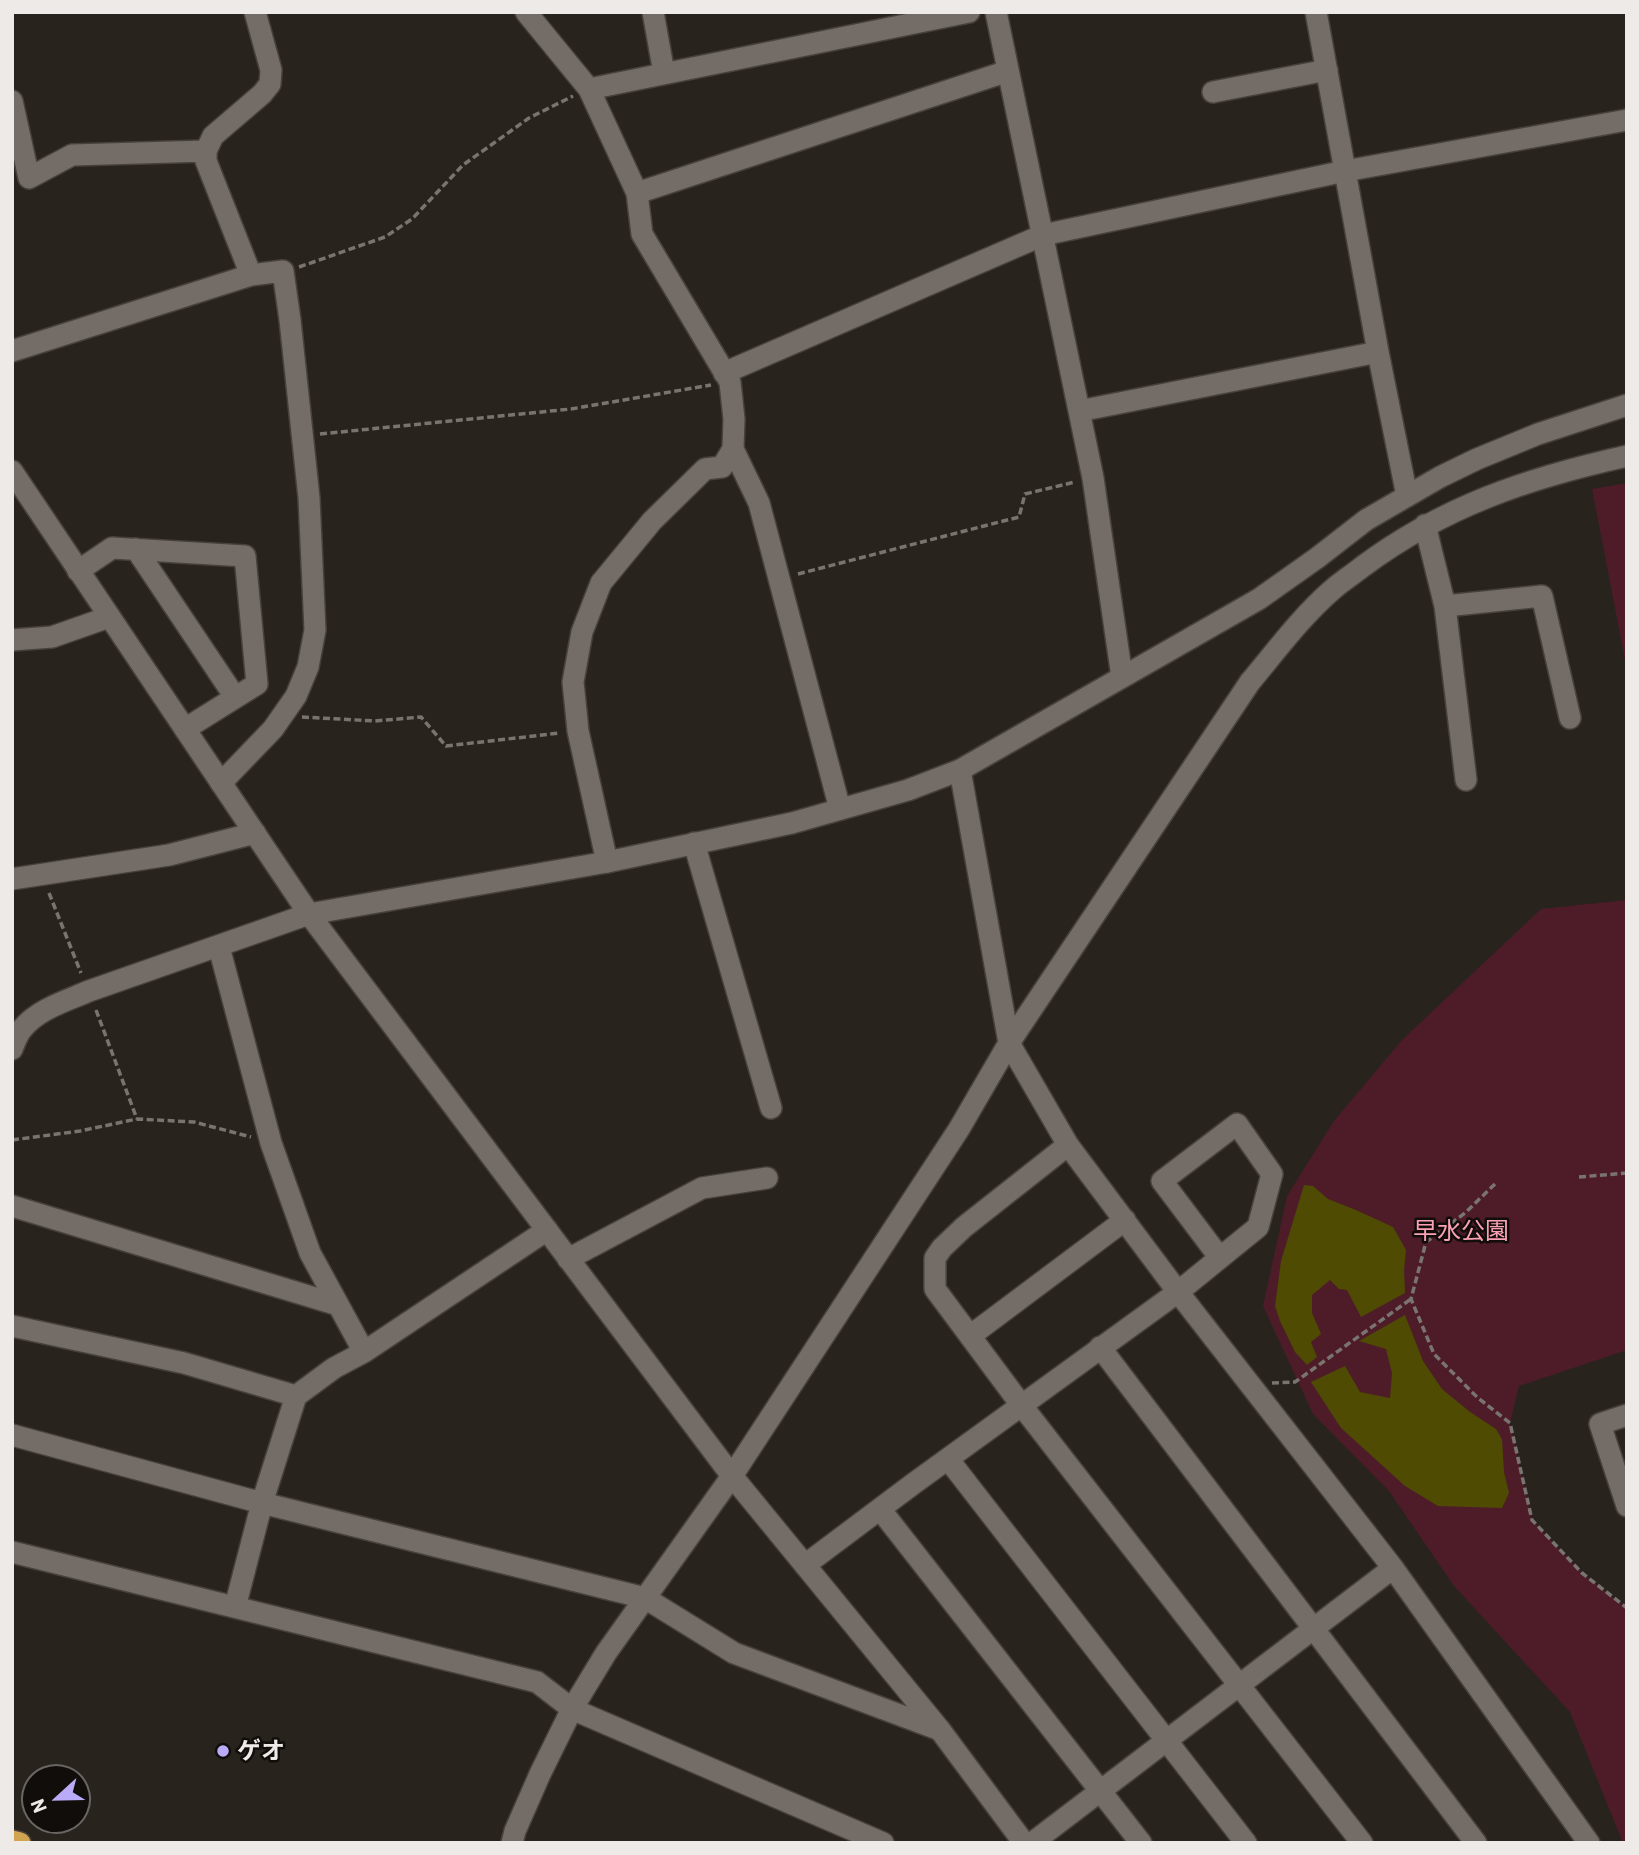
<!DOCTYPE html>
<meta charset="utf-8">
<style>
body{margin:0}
#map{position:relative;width:1639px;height:1855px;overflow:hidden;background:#29231e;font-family:Barlow,sans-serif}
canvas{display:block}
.frame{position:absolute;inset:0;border:14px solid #eeeae7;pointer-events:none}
.north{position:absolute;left:21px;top:1764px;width:70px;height:70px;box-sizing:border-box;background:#100d0b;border:2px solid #696563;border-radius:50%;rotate:248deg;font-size:19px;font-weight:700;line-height:28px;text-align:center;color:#eeeae7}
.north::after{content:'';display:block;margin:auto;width:24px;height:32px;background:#b9abf7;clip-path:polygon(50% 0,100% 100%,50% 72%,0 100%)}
</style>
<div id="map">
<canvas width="1639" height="1855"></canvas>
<div class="frame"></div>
<div class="north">N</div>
</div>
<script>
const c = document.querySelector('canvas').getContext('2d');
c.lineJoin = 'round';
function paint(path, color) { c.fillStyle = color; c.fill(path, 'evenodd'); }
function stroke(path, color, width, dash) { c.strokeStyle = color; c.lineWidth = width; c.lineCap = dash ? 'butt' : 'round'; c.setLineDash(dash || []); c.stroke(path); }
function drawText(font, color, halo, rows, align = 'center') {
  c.font = font + ' Barlow,"Noto Sans JP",sans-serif'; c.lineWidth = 5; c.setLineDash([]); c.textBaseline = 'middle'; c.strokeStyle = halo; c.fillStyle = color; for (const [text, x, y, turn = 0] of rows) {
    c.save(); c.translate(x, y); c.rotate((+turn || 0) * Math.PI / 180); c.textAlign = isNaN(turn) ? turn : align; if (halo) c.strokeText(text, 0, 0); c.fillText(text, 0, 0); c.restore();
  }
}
paint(new Path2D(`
 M1627,483V670L1592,489Z
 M1627,900V1350L1519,1386L1510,1423L1532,1520L1582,1573L1627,1608V1843H1623L1570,1712L1454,1586L1389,1491L1313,1414L1263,1306L1287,1196L1334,1121L1402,1040L1541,909Z`), '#4d1c28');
paint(new Path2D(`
 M1304,1185L1313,1186L1328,1199L1356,1210L1393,1227L1406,1250L1404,1270L1405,1293L1361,1317L1347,1290L1339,1289L1330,1280L1312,1295V1313L1321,1334L1311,1342L1317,1357L1307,1365L1295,1352L1280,1321L1275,1306L1281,1261Z
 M1405,1315L1423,1361L1442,1389L1470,1412L1496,1429L1502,1439L1504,1472L1509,1493L1502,1508L1438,1506L1405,1486L1341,1428L1311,1382L1345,1366L1360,1392L1390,1398L1392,1373L1386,1349L1359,1341Z`), '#4f4b02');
const street = new Path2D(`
 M526,12L589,89L637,193L642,234L730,382L734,419L733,449L722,467L705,469L652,521L601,583L582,632L573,682L578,731L607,862
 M653,12L664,73
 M996,12L1093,478L1122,677
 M1316,12L1378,352L1407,496
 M589,89L969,12
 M1213,92L1327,70
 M12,101L29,178L72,155L206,151
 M637,193L1008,71
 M251,275L206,161V151L213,136L262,94L270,84L271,70L255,12
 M12,351L251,275L283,271L290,320L309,498L315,630L308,667L296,696L273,729L221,783
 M724,373L1043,235L1345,171L1627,120
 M1079,411L1378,352
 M733,449L759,503L840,809
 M1425,525L1445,606L1466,780
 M136,549L235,697
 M78,571L112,548L245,556L257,684L185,729
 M1445,606L1542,596L1570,718
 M12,640L52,637L109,617
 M960,770L1009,1043L1068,1145L1178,1292L1393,1568L1589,1843
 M694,843L771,1108
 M12,879L169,855L255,833
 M219,947L271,1143L310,1253L364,1352
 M1068,1145L964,1227L942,1248L935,1258V1289L1022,1406L1362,1843
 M12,1206L338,1305
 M568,1259L702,1188L767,1178
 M12,1326L184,1363L296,1396
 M970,1336L1125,1220
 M1100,1347L1476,1843
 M1627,1415L1600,1424L1627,1506
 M12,1435L262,1503L645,1598L734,1653L940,1730
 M948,1459L1246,1843
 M880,1509L1141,1843
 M12,1552L537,1682L572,1709L883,1843
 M805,1565L913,1484L1178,1292L1258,1227L1272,1174L1237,1124L1162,1181L1220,1258
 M235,1607L262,1503L296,1396L334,1368L364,1352L547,1230
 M1032,1843L1393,1568`);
const secondary = new Path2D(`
 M12,471L309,914L732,1476L940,1730L1024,1843
 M12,1049C15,1042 17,1035 22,1029C38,1009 66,1001 89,991L309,914L607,862L792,823L908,790L960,770L1259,599L1317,558L1366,520L1440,477L1477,459L1538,434L1627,405
 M512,1843L515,1831L540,1774L572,1709L606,1653L732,1476L959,1129L1009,1043L1250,682C1276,651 1301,617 1332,590C1341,582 1352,575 1362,567C1444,506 1528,478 1627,456`);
const highway = new Path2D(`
 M12,1841L20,1843`);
stroke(street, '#47413e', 24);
stroke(secondary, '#47413e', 24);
stroke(highway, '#47413e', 24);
stroke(new Path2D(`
 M299,267L385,237L412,219L463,165L529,118L573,96
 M320,434L571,409L711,385
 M798,574L1019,517L1025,494L1075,482
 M302,717L375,721L421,717L446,746L560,733
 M49,893L81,973
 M96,1010L137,1119
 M12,1140L80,1131L137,1119L194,1122L251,1137
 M1579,1177L1627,1173
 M1495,1184L1465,1213L1426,1242L1411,1299L1434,1354L1478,1398L1510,1423L1532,1520L1582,1573L1627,1608
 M1272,1383L1295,1382L1411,1299`), '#797470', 3.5, [7, 3.5]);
stroke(street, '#746c67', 21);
stroke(secondary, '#746c67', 21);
stroke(highway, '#d1a44f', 21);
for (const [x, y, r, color] of [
 [223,1751,7,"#b9abf7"]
]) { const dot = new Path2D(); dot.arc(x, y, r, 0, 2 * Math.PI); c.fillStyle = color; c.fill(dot); stroke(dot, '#100d0b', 2.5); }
drawText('24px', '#fba1b3', '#100d0b', [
 ["早水公園",1461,1231]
]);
drawText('bold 24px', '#eeeae7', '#100d0b', [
 ["ゲオ",237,1751]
], 'left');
</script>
